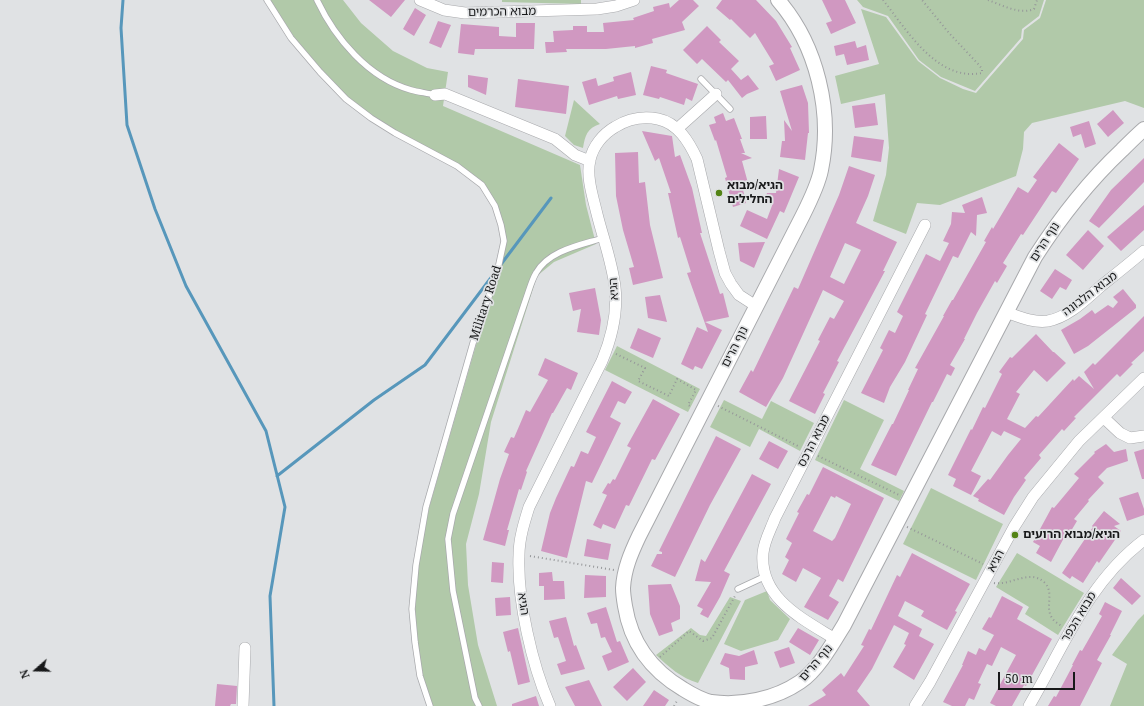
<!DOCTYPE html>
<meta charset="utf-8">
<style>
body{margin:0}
#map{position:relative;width:1144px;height:706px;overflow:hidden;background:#e0e2e4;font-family:"Noto Serif",serif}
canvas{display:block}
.north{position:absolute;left:16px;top:650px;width:40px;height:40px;-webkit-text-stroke:3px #e0e2e4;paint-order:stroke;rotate:250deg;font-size:11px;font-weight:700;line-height:16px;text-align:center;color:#18191a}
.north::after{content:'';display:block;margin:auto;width:14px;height:18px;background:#18191a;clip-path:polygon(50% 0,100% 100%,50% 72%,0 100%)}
.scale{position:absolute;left:998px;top:672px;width:77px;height:18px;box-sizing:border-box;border:2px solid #18191a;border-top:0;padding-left:5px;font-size:12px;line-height:14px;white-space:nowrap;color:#18191a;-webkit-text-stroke:3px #e0e2e4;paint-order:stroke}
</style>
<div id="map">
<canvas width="1144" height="706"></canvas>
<div class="north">N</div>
<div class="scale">50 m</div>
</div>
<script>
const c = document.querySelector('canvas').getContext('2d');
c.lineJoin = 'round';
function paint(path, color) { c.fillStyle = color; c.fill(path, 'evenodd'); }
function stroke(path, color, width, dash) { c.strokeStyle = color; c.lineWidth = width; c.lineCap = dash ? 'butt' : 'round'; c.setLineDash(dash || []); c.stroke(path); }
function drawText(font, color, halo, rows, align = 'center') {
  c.font = font + ' "Noto Serif","Noto Sans Hebrew",serif'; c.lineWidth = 3.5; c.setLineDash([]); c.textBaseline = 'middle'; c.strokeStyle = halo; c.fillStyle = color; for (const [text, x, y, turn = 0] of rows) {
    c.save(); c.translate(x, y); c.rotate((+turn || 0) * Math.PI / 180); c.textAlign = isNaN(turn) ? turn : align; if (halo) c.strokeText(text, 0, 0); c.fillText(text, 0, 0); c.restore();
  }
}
paint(new Path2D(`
 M270,0H343L361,23L393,51L427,68L448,72L443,106L580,165L586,205L596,244L554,262L537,276L491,422L479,494L466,544L468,585L478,645L497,706H432L423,676L417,642L415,609L418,566L429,508L506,241L483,183L372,116L348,97L322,70L294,37Z
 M502,0H581V4L502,2Z
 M857,0H1044L1039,16L1022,29L1021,38L975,91L941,77L919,60L888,16L863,7Z
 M1046,0H1144V108L1125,101L1032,123L1024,132L1023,149L1016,176L940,205L917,203L906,234L873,221L886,175L889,148L885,94L841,104L835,76L879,64L861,9L886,17L918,61L940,78L963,89L976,93L1023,39L1024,30L1040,18Z
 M574,100L600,124C587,128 585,136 583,148L574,145L565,136Z
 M617,346L700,389L688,412L605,370Z
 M724,400L762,419L771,401L814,423L800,451L759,429L750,447L710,427Z
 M844,400L884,420L860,469L904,491L899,501L815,460Z
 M931,488L1003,524L976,580L903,544Z
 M1017,553L1084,593L1058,635L1025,614L1029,607L996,587Z
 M767,591L770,600L790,619L778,640L741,651L724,644L745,600Z
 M730,597L741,601L698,683C681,678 669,667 656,655L691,628L700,635L706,636Z
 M1144,614V706H1110L1127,664L1112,655L1138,620Z`), '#b1c9a9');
stroke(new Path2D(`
 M123,0L121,28L127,125L155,209L186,286L266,431L285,507L270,596L274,706
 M499,267L551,198
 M277,476L374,400L425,365L496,271`), '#5797bb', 3);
paint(new Path2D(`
 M369,0H405L391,17Z
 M679,0H693L699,6L682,22L685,30L652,39L653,43L635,48V46L606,49H566L567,52L546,53L545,42H554L553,31L573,30V26H587V32H604L603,23L634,20L633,18L654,11L653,7L669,3L670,8Z
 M722,0H756L776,21L792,47L790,48L800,70L776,81L769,66L774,64L755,33L750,38L731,19L730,20L716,8Z
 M822,0H845L856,23L831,34L826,23L832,21Z
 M415,8L426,15L414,36L403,29Z
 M438,21L451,25L441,48L429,43Z
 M516,23H535L534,49H475L474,55L458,53L461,24L499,27V36L516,37Z
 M707,26L721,40L719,42L739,61L731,69L741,80L748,75L759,89L747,94L742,98L728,80L726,82L702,59L697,64L683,50Z
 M855,41L857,48L866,45L869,60L847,65L844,54L836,56L834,46Z
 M651,66L667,70L666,73L698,84L692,101L686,98L684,105L660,97L659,99L643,95Z
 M631,72L636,95L618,99L617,96L589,105L582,82L596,78L598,86L614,81L613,77Z
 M468,75L488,78L486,95L468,87Z
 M518,79L569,86L566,114L515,107Z
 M802,85L808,103L809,133H808L805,160L780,157L782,141H785L784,120L792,131L780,91Z
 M875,103L878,125L855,128L852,106Z
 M1113,110L1124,123L1108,137L1097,124Z
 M723,113L726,121L734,118L742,139H740L745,153H741L752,158L742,161L748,183L742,185L746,203L733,207L725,178L727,177L716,140L715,141L709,125L716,123L714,117Z
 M766,116L767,139H750V117Z
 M1089,121L1096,144L1085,148L1081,134L1073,137L1070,127Z
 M642,131L672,136L675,157L680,155L692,188L702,233H700L720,294L723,293L729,317L705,322L722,330L702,369L695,366L693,370L681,364L697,327L708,332L687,273L691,272L680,237L678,238L668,193H671L659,158L655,161Z
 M854,136L884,140L881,162L851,157Z
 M1059,143L1079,159L1056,193L1052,191L1023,235L1021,234L1003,263L1007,266L997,283L995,281L977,313L964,339H965L950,365L955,368L951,376L947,374L933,402H932L896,476L871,465L892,424H893L909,390H908L918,369L915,368L944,316H943L952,300H953L986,242L984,241L992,227L993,229L1018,187L1028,193L1037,180L1033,177Z
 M638,152L639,183L645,182L650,225L663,278L633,285L629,268L634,267L623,230L616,196L615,153Z
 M1144,158V182L1099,228L1089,221L1111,190Z
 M849,166L875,175L868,196L856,223L897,242L883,271H885L837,361L839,362L823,393L825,394L815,414L789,401L820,341L818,340L830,317L834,319L844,301L823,290L783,378L766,407L739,392L751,370L753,372L794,287L798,289L839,195ZM845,243L861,250L844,284L830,277Z
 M779,169L799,177L784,213L780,211L767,239L740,226L747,210L767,219L773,203L765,199L767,193H776Z
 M982,197L987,213L977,215L976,236L971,232L958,258L953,256L925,314L927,315L905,362L890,387L884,403L861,393L883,350L880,348L889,330L895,333L903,316L897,312L926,254L940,261L949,243L943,241L951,224L952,212L965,213L962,205Z
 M1144,205V230L1121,251L1107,237Z
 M1088,230L1104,246L1083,270L1066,255Z
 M765,242L754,268L740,261L738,243Z
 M1055,269L1072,280L1066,290L1060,287L1052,299L1040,291Z
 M595,288L601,320L599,335L577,332L581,309L573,311L569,293Z
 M1123,289L1136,305V308L1088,346L1074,354L1061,330L1080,319L1092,310L1095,314L1108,305L1113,308L1118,302L1113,297Z
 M660,295L667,322L648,318L645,297Z
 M1144,316V351L1131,363L1133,364L1120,377L1117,374L1074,417L1076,418L1064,431L1062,429L1039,455L1041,458L1024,478L1026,480L1014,497L1004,515L978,501L979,499L973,496L988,479L990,480L1008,455L1021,439L1004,431L1001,436L992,431L971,471L981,476L971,495L953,486L956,479L948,475L971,429L972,430L983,407L985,408L1002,374L999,372L1010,357L1012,358L1036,334L1053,352H1054L1066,363L1047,382L1034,370L1016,392L1020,394L1007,419L1025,428L1036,416L1038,417L1073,379L1074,381L1079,376L1094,389L1084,372L1093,363L1095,365Z
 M638,328L661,338L653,358L630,348Z
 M545,358L578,373L571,390L567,388L553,413H552L526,471L527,472L521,490L519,489L507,530H509L505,546L483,540L500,479L509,454L504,452L511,437L514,438L526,410L530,412L548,380L538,375Z
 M612,381L632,392L625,404L618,401L610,417L621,423L592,483L586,481L567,558L541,551L550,513L556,498L571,466L574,467L581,451L588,454L596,437L586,432Z
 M653,399L680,414L655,460L652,459L629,506L626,505L615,529L603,524L601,529L593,525L607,495L602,493L608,483L610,484L613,479L615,480L631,448L627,446Z
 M716,436L741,449L710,505L675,577L651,566L657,554H662V552L659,551Z
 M769,441L788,451L778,469L759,459Z
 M1106,444L1114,452L1126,449L1128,461L1107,468L1098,477L1104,483L1088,500L1089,501L1074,519L1077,521L1068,536L1066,534L1051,562L1036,553L1040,546L1033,542L1052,507L1054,508L1079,478L1074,474L1095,453L1094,452Z
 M1144,449V479H1142L1134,452Z
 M823,467L884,498L843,582L838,579L829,596L839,602L828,620L804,607L821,578L803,568L796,582L782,574L789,560L785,557L792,543L786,539L799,513L797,512L807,494L809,495ZM831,496L835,498L836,496L851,504L835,538L832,541L813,531Z
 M752,474L771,484L724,571L730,574L720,597L708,618L700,614L703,609L697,606L711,582L695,581L701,559L705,562Z
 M1138,492L1144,509V515L1127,521L1119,498Z
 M1104,511L1120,524L1114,526L1121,531L1099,563L1097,561L1083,583L1072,576L1070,579L1062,573L1093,527L1092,526Z
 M587,539L611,544L608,560L584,556Z
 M912,553L970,584L955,611L957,612L947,630L921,616L924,611L905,601L898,616L922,629L919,636L934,644L914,680L893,667L906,645L904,644L909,633L894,625L872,669L857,691L870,706H808L826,695L822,690L841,673L844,677L864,646L861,645L869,629L871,630L897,575L900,577Z
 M492,562L504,563L503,583L491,582Z
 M552,572L553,581H564L565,599L544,600V586H539V573Z
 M585,575L606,576V597L584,598Z
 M1121,578L1141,596L1132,605L1113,588Z
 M671,584L680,606V619L671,623L673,631L659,636L650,614L648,585Z
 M1002,596L1023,607L1017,619L1052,639L1026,686L1024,685L1012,706H996L990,703L1016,655L1001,647L992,666L987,664L978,683L981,684L974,700L969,698L965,706H952L943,702L963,665H962L968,651L976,655L979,648L985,651L994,635L982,629L989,617L991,618Z
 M510,597L511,615L496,616L495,598Z
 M1105,602L1122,611L1110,635H1111L1097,660L1102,663L1080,706H1048L1054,696L1056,697L1073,665H1072L1080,650L1082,651L1102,616L1099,614Z
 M606,607L617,642L620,641L629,662L608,671L602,656L612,652L605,637L601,638L597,623L591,624L587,613Z
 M566,617L574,646L576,645L585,669L561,675L557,664L566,661L558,637L554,638L549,621Z
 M518,628L530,682L518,685L510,651L508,652L503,632Z
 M798,628L819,640L810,655L789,642Z
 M789,647L795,663L780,668L774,652Z
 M754,650L758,664L745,667V680L730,679L729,668L720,664L725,653L739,656Z
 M633,668L646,682L627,701L613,687Z
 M589,680L602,706H575L565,687Z
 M217,684L237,686L236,704H231L230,706H215Z
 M654,690L669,700L665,706H643Z
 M536,696L539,706H512V704Z`), '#d098c1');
const service = new Path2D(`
 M267,0L291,38L320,72L346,99L371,118L395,133L457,166L482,185L495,206L501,225L504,241L497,273L473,343L426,507L416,565L412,609L415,642L420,676L430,706
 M317,0C335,38 368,78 411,90C418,92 427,93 435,95
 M701,79L730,109
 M738,589L766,576
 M479,706L475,698L453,591L448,539L453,514L529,290C531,284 533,278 536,273C549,250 581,245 603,238`);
const minor = new Path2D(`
 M420,0L444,10L465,13L597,9L616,6L634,0
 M435,95L445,94L555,139L575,155L590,161
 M677,129L716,94
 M1006,312C1020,317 1033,323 1048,321C1069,317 1086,299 1101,286C1116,274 1130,263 1144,251
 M1104,418L1120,433L1130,438L1144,436
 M835,639C803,619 759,598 763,553C764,541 771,529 775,518L925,225
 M243,706L245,648
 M550,706C532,665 517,600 519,555C519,539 524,523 529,507L602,361C612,337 618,313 615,287C612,262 603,238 597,214C593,197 586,177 590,160C593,146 603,134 615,127C628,119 643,116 658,119C678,123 689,142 697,159L719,251L725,273L731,284L739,295L756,306
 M915,706L930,682L1014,527L1033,497L1079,441L1144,378
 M1029,706C1063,648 1088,582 1144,540`);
const tertiary = new Path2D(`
 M778,0C817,45 833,112 821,170C818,185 810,201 803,215L639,536C631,553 624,569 623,588C623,594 624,600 625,606C631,644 651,670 683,689C691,694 702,700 711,702C741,706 775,699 800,682C818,670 833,643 844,625L1035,257C1060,218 1088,182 1122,150C1129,143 1136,136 1144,129`);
stroke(service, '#a8a9ac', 7);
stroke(minor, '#a8a9ac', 12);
stroke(tertiary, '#a8a9ac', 16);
stroke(new Path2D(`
 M883,0C907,30 937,82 982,73V69L979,65L949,33L922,0
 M988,0C1002,5 1019,15 1034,9L1037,0
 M616,354L645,368L638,381L669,396L677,379L696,390L688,405L692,407
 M718,406L800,447
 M818,456L899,495
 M907,527L983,564
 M530,556L614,570
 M994,583C1011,586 1030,568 1045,583C1057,596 1038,614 1062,626
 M660,657L689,631L703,641L712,638L735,596
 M674,706L678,699`), '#959799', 2, [1, 3]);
stroke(service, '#fff', 5.5);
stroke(minor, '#fff', 11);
stroke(tertiary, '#fff', 14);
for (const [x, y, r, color] of [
 [719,193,4,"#538315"],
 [1015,535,4,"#538315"]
]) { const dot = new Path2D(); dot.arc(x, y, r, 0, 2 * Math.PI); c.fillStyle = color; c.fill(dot); stroke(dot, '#e0e2e4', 1.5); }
drawText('12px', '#18191a', '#e0e2e4', [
 ["מבוא הכרמים",502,12,-1],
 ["נוף הרים",1045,242,-57],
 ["הגיא",614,289,-94],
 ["מבוא הלבונה",1090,294,-37],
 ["Military Road",486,303,-72],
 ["נוף הרים",735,347,-63],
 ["מבוא הרכס",814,441,-63],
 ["הגיא",996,561,-62],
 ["הגיא",523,604,82],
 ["מבוא הכפר",1079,617,-59],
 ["נוף הרים",816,663,-49]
]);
drawText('bold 12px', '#18191a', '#e0e2e4', [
 ["הגיא/מבוא",727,186],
 ["החלילים",727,200],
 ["הגיא/מבוא הרועים",1023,535]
], 'left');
</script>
